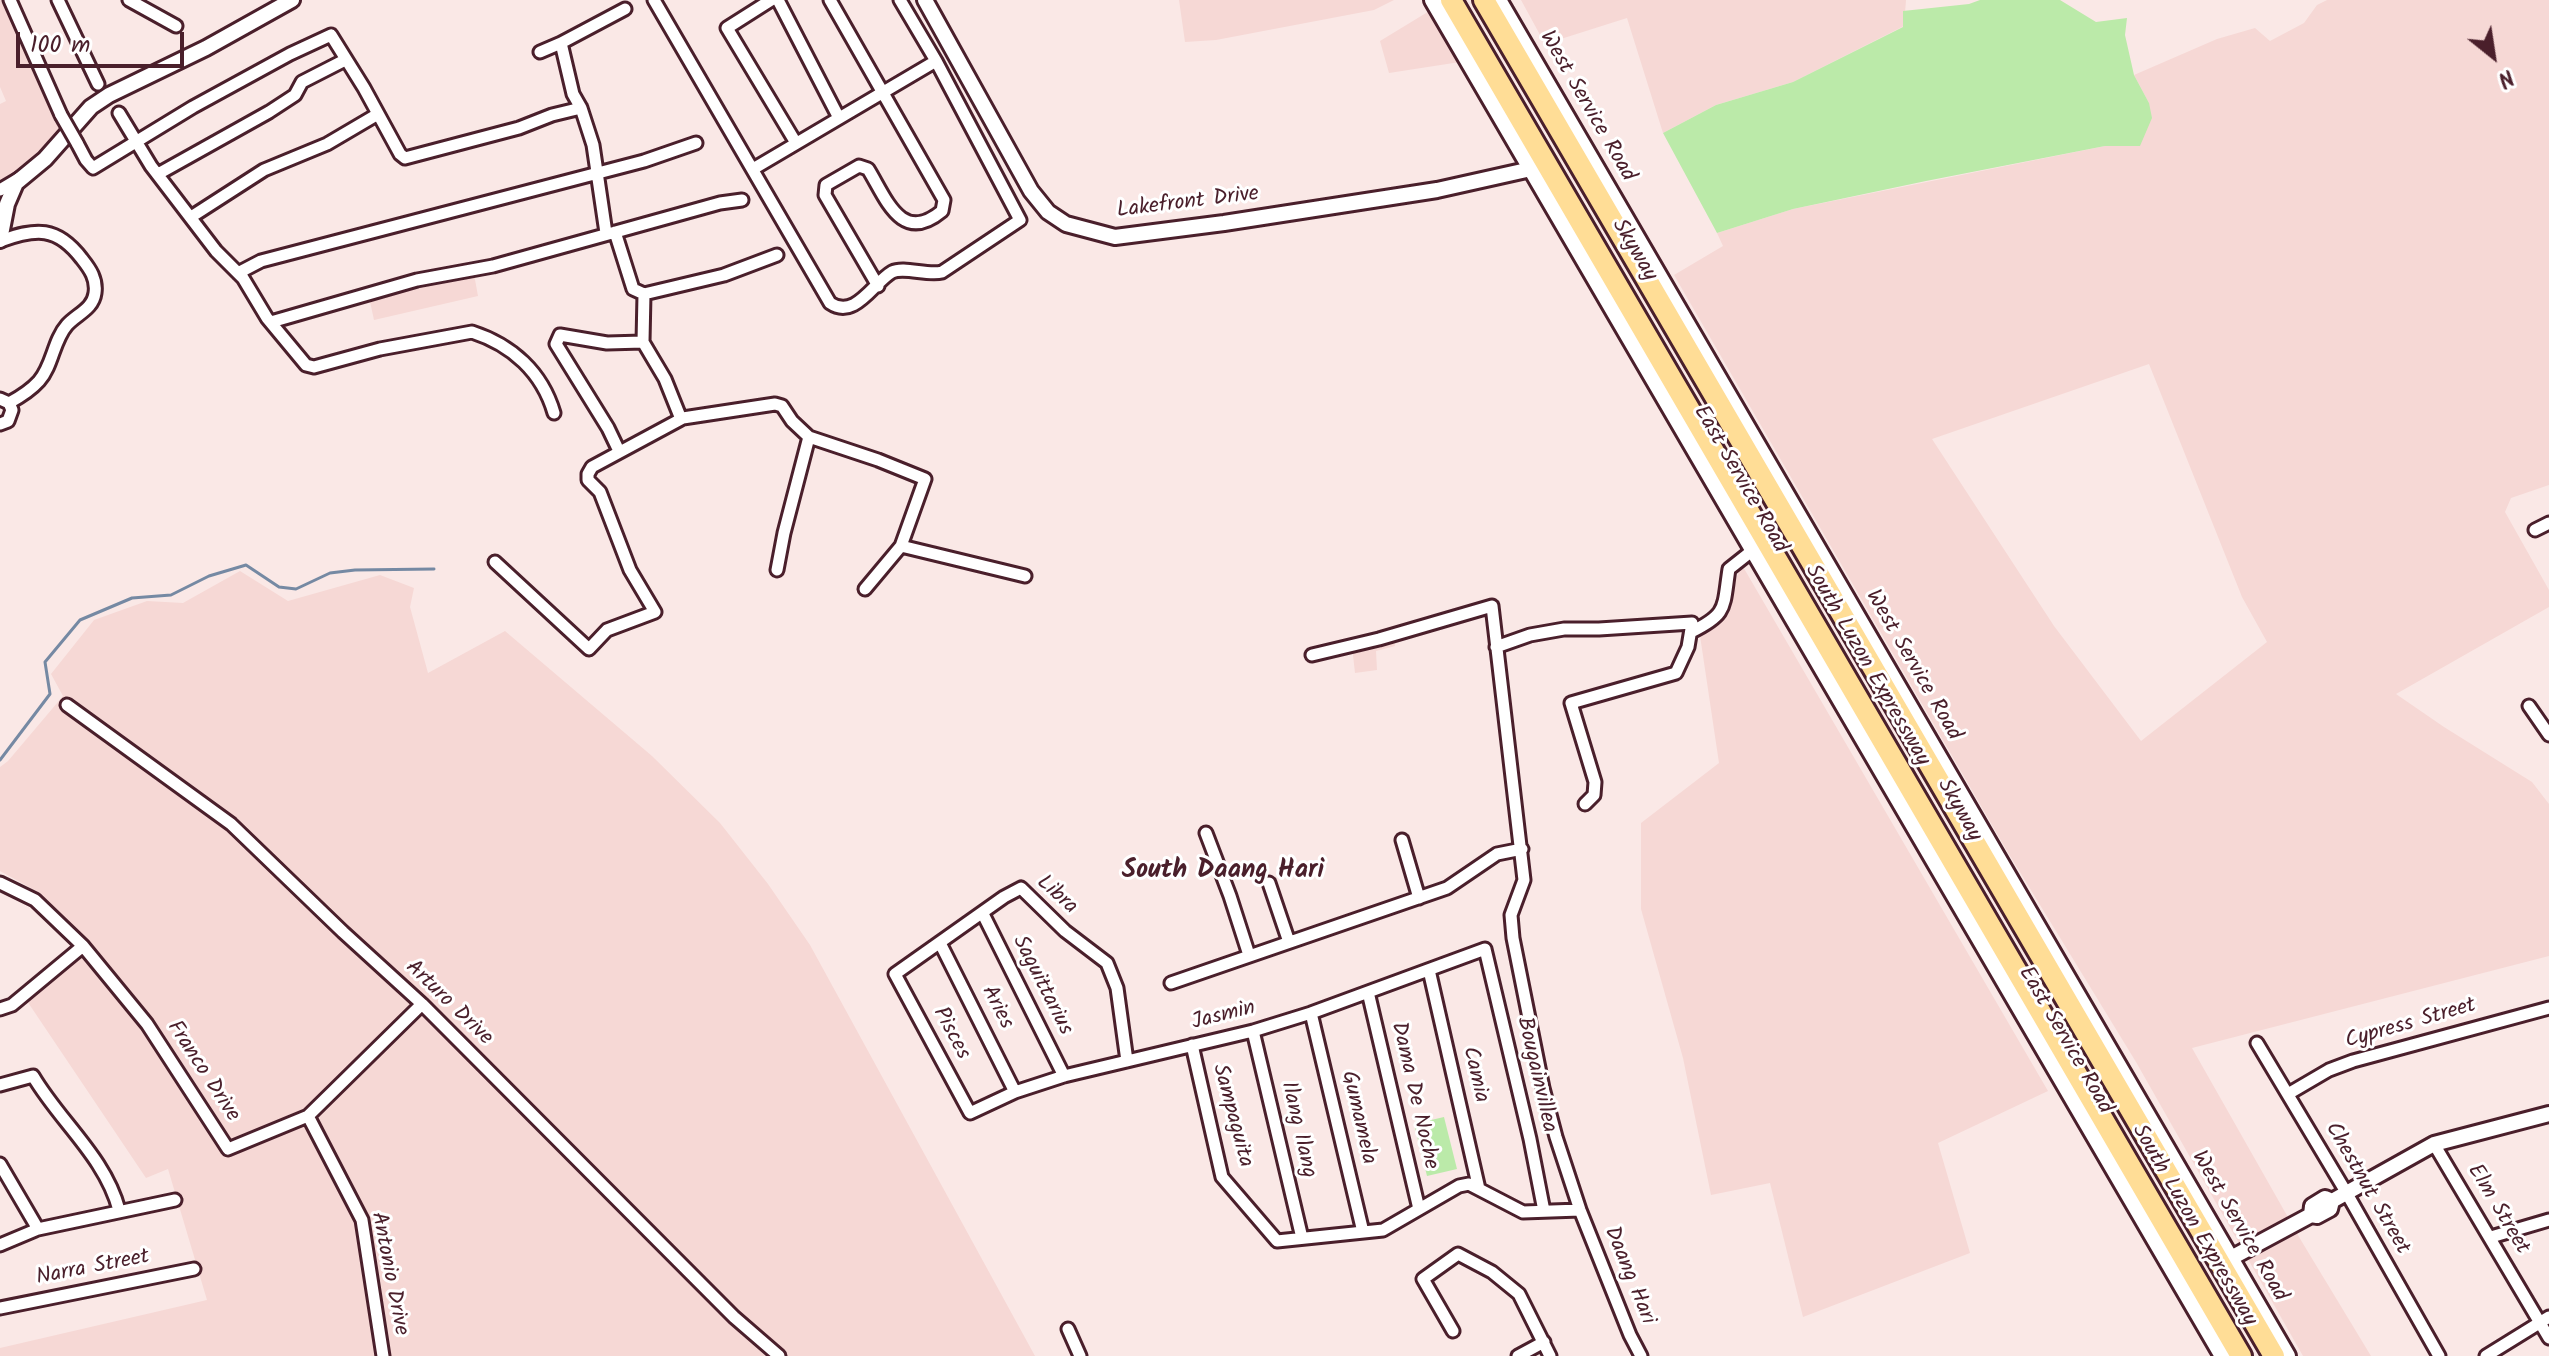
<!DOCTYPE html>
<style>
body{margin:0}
#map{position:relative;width:2549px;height:1356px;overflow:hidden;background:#fae8e6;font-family:Kalam,sans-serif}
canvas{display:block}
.north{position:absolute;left:2453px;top:16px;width:80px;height:80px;-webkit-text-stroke:6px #fff;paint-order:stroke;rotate:150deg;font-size:22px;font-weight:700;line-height:32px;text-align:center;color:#4a1f2b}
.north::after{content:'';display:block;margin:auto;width:28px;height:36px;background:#4a1f2b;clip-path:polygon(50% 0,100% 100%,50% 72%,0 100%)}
.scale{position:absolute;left:16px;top:32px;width:168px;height:36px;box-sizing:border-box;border:4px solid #4a1f2b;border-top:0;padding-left:10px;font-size:24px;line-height:28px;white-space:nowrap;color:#4a1f2b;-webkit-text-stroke:6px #fff;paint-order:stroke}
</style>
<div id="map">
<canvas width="2549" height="1356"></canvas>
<div class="north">N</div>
<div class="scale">100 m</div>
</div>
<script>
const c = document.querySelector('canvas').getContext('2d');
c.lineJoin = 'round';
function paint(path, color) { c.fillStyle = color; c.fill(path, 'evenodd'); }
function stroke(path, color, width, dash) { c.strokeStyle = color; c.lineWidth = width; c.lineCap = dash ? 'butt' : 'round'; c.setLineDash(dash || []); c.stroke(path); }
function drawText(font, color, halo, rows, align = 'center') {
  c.font = font + ' Kalam,sans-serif'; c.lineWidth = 6; c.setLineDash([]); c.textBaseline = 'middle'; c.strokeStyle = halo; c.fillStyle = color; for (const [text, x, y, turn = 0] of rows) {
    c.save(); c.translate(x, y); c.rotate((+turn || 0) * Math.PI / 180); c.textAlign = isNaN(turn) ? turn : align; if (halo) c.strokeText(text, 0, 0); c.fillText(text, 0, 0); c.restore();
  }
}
paint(new Path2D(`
 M0,0H19L70,117L37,160L0,183V104L6,101L0,87Z
 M1179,0H1394L1374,10L1216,40L1185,42Z
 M1521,0H1906L1904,26L1793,82L1716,105L1663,133L1627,18L1545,44Z
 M2327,0H2549V485L2511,498L2505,512L2549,590V607L2396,694L2444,727L2532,782L2549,804V956L2192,1048L2302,1242L2371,1356H2303L2136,1062L2007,851L1674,275L1723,246L1717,233L1793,209L2105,146H2139L2149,103L2134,75L2217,39L2255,28L2270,41L2304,23L2317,5ZM2149,364L2242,597L2267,642L2141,741L2054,626L1932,439Z
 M1431,10L1460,62L1389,73L1380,41Z
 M474,274L478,296L374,320L369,297Z
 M1742,565L2048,1091L1938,1143L1970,1253L1803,1317L1770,1183L1711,1195L1683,1058L1641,909V823L1719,763L1699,629L1717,623Z
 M240,571L288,601L380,575L414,588L410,607L428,673L505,631L652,756L720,823L768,884L810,945L1035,1356H0V1348L207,1300L168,1169L146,1178L27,1001L90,946L40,893L0,871V767L8,761L63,696L51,674L94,620L147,601L183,603Z
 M1393,637L1395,646L1376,651L1377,670L1355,673L1352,646Z`), '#f6d8d5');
paint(new Path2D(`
 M1980,0H2060L2096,22L2127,18L2125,35L2134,75L2149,103L2152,118L2140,146H2105L1926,181L1793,209L1717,233L1663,133L1716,105L1793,82L1903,27V11L1969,4Z
 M1444,1117L1457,1169L1427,1176L1414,1124Z`), '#bbeaa9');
stroke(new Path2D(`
 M0,760L50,694L45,662L80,620L132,598L171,595L209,576L246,565L279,587L296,589L330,573L355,570L434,569`), '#7589a3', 3);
const minor = new Path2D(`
 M10,0L61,115
 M58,0L98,84
 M129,0L176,26
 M654,0L830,303C855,320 873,283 892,272C904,266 928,276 942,272L1020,220L936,61L900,0
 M771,0L727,28L796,143
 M778,0L839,118
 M830,0L944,200L942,211C901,245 886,198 868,169L859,166L826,185L825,195L878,286
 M561,43L625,9
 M540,52L561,43L573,94L581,108
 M119,113L151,166L216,251L243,278L267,318L306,365L314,367L380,349L472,332C512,345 542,372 554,413
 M77,143L86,160L93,168L193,107L290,54L331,35L364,88L400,154L405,158L519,128L552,115L581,108L593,145L606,233
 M753,169L936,61
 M158,174L269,112L295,95L302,82L345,60
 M0,190L20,178
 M191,217L264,170L327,144L378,114
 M615,232L633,289L644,294
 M0,241C36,228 57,226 82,259C90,269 97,279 95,293C93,309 77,314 67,325C53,341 53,365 39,381C31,390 20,397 9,403
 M238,273L261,261L644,161L696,143
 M271,322L417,280L493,266L720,203L742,200
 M643,342L644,294L724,275L777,255
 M0,399L9,403L12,410L8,421L0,424
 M619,451L608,428L556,344L560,335L607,343L643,342L665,379L681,419
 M2535,530L2549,523
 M901,546L1025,576
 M495,562L589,649L607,630L655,612L630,570L600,492L588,480V474L592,467L683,418L775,404L782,406L792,421L809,437L878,460L925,479L901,546L865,589
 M777,570L784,533L809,437
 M1691,632C1728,614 1723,608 1729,569L1753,550
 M1496,647L1530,635L1564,629H1599L1692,623L1688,647L1676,673L1571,703L1595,782L1594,795L1585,804
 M1312,655L1379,639L1492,606L1524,880L1511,915L1513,938L1543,1088L1556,1137L1580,1210L1630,1335L1641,1356
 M67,705L231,824L343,932L422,1004L734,1317L779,1356
 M2529,706L2549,735
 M1206,833L1230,896L1249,955
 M1402,840L1419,898
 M0,883L35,900L83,946L147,1024L228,1149L308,1116L422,1004
 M1269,883L1289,942
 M983,914L1064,1076
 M940,943L1015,1092
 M1429,970L1479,1189
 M1171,983L1447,888L1497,854L1522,849
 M1368,992L1419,1209
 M0,1009L12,1005L83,946
 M1311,1013L1363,1232
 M1253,1031L1302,1238
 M2257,1043L2346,1192L2439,1356
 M1192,1045L1222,1177L1277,1241L1383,1230L1459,1186L1469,1184L1523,1212L1580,1210
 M1127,1061L1117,988L1107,963L1065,931L1021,888L1004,897L895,974L970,1113L1015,1092L1064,1076L1253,1031L1311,1013L1485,949L1530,1139L1544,1211
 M0,1085L33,1076C60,1122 105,1157 119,1210
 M2288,1094L2329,1070L2353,1061L2549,1008
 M308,1116L362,1220L383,1356
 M2434,1144L2549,1338
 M0,1164L38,1229
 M2491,1237L2549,1220
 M0,1245L38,1229L175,1200
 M0,1308L194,1269
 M1068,1329L1080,1356
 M1453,1331L1423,1279L1458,1254L1492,1272L1519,1294L1550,1356
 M1518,1356L1544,1342
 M2486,1356L2549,1317`);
const tertiary = new Path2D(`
 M925,0L1031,191L1048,212L1066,224L1115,237L1224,223L1437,190L1531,169
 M0,240L7,204L16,183L45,159L91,107L109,95L206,48L292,0
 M2311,1215L2312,1206L2325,1198L2332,1201L2434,1144L2549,1114
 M2231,1258L2311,1215L2317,1216L2330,1209L2332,1201`);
const secondary = new Path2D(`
 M1433,0L2223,1356
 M1498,0L2287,1356`);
const motorway = new Path2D(`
 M1451,0L2241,1356
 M1484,0L2274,1356`);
stroke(minor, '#4a1f2b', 17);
stroke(tertiary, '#4a1f2b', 20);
stroke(secondary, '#4a1f2b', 22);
stroke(motorway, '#4a1f2b', 26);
stroke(minor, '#fff', 11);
stroke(tertiary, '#fff', 14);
stroke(secondary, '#fff', 16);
stroke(motorway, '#ffdd96', 20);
const minorBridge = new Path2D(`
 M61,115L77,143`);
stroke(minorBridge, '#4a1f2b', 17, []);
stroke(minorBridge, '#fff', 11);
drawText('22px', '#4a1f2b', '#fff', [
 ["West Service Road",1586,107,60],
 ["Lakefront Drive",1188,204,-7],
 ["Skyway",1633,251,59],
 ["East Service Road",1739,480,60],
 ["South Luzon Expressway",1866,666,60],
 ["West Service Road",1912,666,60],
 ["Skyway",1958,811,60],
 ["Libra",1056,896,42],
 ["Saguittarius",1041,986,63],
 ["Arturo Drive",448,1004,44],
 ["Aries",996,1008,63],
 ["Jasmin",1224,1017,-14],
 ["Cypress Street",2411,1025,-16],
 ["Pisces",950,1034,62],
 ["East Service Road",2064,1041,60],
 ["Franco Drive",202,1072,57],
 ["Camia",1474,1075,77],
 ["Bougainvillea",1535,1075,77],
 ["Dama De Noche",1413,1096,77],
 ["Sampaguita",1231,1116,75],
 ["Gumamela",1357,1118,77],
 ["Ilang Ilang",1297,1130,77],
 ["Chestnut Street",2366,1189,60],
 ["Elm Street",2497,1210,59],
 ["South Luzon Expressway",2193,1226,60],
 ["West Service Road",2238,1227,60],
 ["Narra Street",93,1269,-11],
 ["Antonio Drive",388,1274,79],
 ["Daang Hari",1628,1276,68]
]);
drawText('bold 26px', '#4a1f2b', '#fff', [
 ["South Daang Hari",1223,873]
]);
</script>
